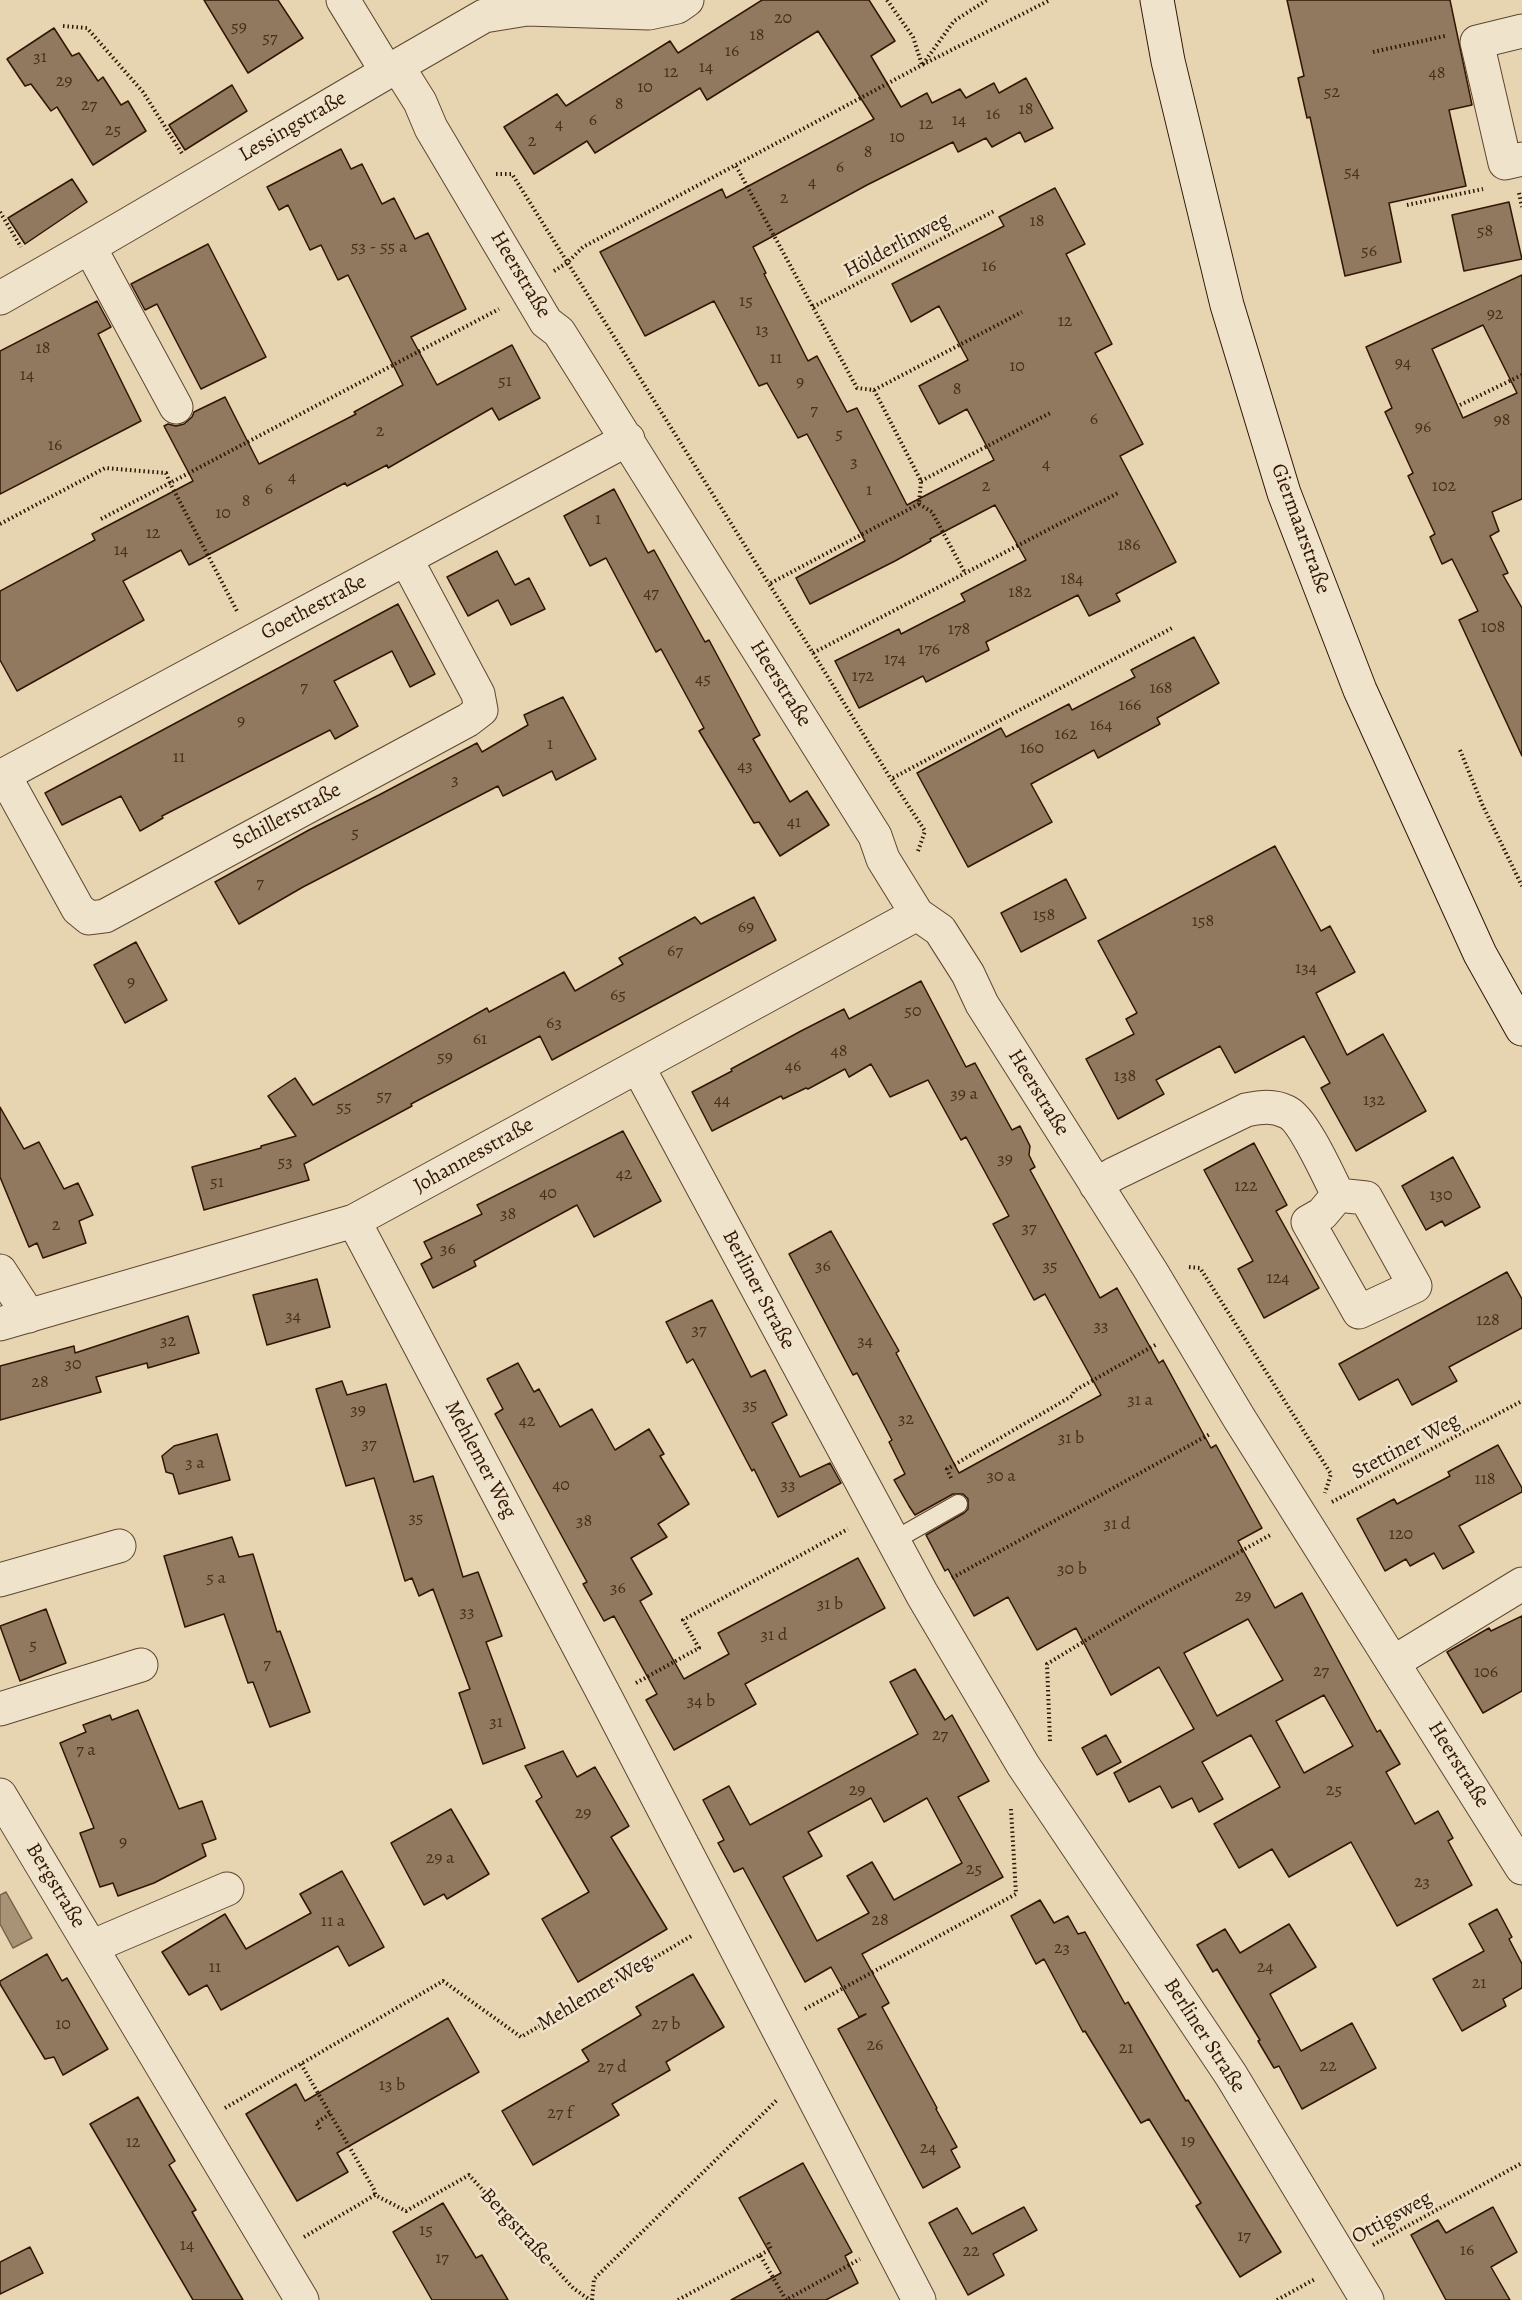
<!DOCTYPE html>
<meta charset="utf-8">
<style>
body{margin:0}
canvas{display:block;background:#e7d4b1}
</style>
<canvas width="1522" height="2300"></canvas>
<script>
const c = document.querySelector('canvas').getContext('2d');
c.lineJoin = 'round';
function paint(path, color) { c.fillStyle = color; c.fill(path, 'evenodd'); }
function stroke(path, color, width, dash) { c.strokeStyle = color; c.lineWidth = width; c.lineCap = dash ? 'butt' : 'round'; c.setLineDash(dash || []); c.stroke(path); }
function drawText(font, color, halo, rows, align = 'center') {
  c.font = font + ' Alegreya,serif'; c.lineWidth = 5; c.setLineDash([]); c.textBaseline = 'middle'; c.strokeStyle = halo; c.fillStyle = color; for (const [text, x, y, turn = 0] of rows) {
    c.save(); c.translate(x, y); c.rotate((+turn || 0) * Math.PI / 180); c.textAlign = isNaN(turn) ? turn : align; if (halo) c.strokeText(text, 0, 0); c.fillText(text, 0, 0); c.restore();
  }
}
const water = new Path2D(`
 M6,1892L32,1938L13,1948L0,1924V1895Z`);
paint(water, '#a99376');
stroke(water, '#796148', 1.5);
const building = new Path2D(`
 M204,0H278L303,38L248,73Z
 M762,0H869L895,41L871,56L901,107L927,93L932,103L960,89L966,98L994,83L999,93L1026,78L1053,128L1025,142L1020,132L992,147L986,138L958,152L953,142L867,185L753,247L766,273L764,274L808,361L817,356L847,412L857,408L907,505L994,460L967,409L939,424L919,386L968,360L939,306L911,322L892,284L1004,226L999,217L1055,188L1085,244L1066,254L1112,344L1095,353L1143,444L1120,456L1176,562L1116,594L1120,601L1089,616L1078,595L986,642L989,650L926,682L923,676L859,708L835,661L899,629L901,634L932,618L965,601L961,594L1026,560L995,505L930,539L931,541L895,561L810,604L796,578L865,541L807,434L798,438L767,383L759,386L714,301L645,336L600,252L722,189L726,198L874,119L818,31L707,100L700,88L595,153L587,141L534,174L504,127L557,94L566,106L670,41L678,53Z
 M1287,0H1450L1472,105L1449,110L1466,186L1389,203L1401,262L1345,276L1310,117L1307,118L1298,78L1304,76Z
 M54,28L72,56L79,53L98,81L103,77L121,105L128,101L146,131L93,165L57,107L51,111L31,84L25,86L7,59Z
 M232,85L247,111L185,150L169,125Z
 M341,149L351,169L362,164L382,204L394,198L415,239L428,233L466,309L411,337L437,385L512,345L540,398L499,420L492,408L388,468L387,465L347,486L345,483L189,565L181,550L123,581L144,620L17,691L0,660V591L95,540L92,534L193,481L164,426L168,424L176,426L184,424L192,417L194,412L225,397L259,464L356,414L354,412L403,385L348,275L338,280L321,245L310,250L288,205L279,210L267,187Z
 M72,179L87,202L25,244L8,218Z
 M1509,202L1522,259L1464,271L1452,215Z
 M208,244L266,357L201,389L157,304L145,310L131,284Z
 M1522,275V499L1492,512L1499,531L1490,536L1508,573L1503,575L1522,608V756L1459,620L1478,611L1452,559L1442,564L1430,537L1435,534L1408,476L1413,473L1385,412L1392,408L1366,347ZM1483,325L1517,393L1463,418L1432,349Z
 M97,301L111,327L98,334L141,421L0,494V351Z
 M614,489L648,553L654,550L705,642L709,640L760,735L753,739L790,802L807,791L829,825L780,856L759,822L754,823L699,731L704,728L661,649L656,652L606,558L590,566L564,516Z
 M497,551L515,585L529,578L545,609L511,625L498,600L468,616L447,577Z
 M398,604L435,674L410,687L392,651L334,681L358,726L335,739L330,730L162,816L163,818L140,831L121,796L62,825L45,793Z
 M1194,637L1219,683L1157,718L1160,724L1098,758L1094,750L1031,784L1052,822L968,867L917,773L1001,728L1006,737L1069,704L1072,710L1135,677L1131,670Z
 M563,697L596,759L556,780L552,771L503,796L498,786L303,887L239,924L215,882L309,830L379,795L477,743L482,752L528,725L524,715Z
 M1275,846L1321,931L1330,926L1355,972L1316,993L1347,1055L1383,1034L1426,1111L1356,1151L1321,1088L1330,1083L1304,1036L1235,1073L1220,1046L1156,1080L1164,1094L1118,1119L1086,1059L1134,1034L1126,1019L1137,1013L1098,941Z
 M1066,879L1086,918L1021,952L1001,913Z
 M754,897L776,940L552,1060L540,1036L411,1104L412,1106L304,1164L309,1180L204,1210L192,1167L261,1148V1146L296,1136L268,1096L295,1078L313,1105L487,1008L489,1012L564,972L575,991L623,964L619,958L695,917L701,924Z
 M136,942L167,1000L125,1023L94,965Z
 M921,981L966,1067L975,1063L1012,1130L1020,1126L1030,1146L1029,1155L1035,1167L1030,1170L1100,1298L1117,1288L1159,1363L1163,1360L1211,1448L1216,1445L1262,1528L1238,1541L1275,1608L1302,1593L1377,1732L1380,1730L1400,1764L1386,1772L1415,1824L1438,1811L1453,1838L1448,1841L1472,1885L1397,1926L1351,1842L1289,1877L1272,1849L1239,1868L1214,1824L1280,1787L1251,1735L1202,1762L1223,1799L1199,1812L1192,1798L1172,1808L1160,1786L1129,1802L1114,1773L1194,1729L1159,1667L1111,1695L1076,1628L1037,1650L1008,1597L974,1616L948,1569L945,1571L926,1535L964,1513L968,1509V1499L963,1494H953L915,1515L909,1506L894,1480L905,1474L889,1442L892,1440L857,1373L853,1375L789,1254L831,1231L899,1351L896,1353L959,1473L1101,1395L1045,1294L1034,1300L993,1224L1009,1216L966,1137L961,1140L928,1080L890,1097L871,1064L849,1077L845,1069L808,1089L806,1088L783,1099L781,1096L712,1131L692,1092L732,1071L731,1069L801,1031L844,1009L849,1019ZM1248,1619L1283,1680L1217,1716L1184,1653ZM1324,1695L1353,1746L1304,1773L1276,1721Z
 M0,1107L24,1149L39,1142L64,1189L78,1183L93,1215L79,1221L86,1243L43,1258L37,1243L29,1247L0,1177Z
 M623,1131L661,1201L594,1237L577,1205L474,1261L476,1266L433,1288L421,1264L432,1258L424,1242L482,1214L477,1205Z
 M1254,1143L1287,1205L1276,1211L1319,1288L1264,1318L1238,1269L1253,1261L1204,1170Z
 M1453,1157L1480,1207L1445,1226L1442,1221L1426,1230L1402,1186Z
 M1507,1272L1522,1299V1328L1449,1367L1457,1381L1412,1405L1398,1379L1359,1400L1339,1364Z
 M317,1279L330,1327L267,1345L253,1295Z
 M712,1300L751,1377L765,1370L787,1415L772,1423L800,1477L830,1463L841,1483L778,1517L754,1469L752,1471L693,1359L687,1363L666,1322Z
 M188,1316L199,1353L148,1368L147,1363L96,1377L101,1392L0,1420V1366L74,1346L75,1353Z
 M518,1363L534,1392L539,1389L560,1427L592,1409L615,1450L649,1429L664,1454L660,1456L689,1504L658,1524L667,1537L631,1558L652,1594L640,1601L684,1679L729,1654L718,1633L858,1558L885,1608L745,1684L756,1704L674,1750L646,1700L657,1694L614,1616L604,1621L583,1584L587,1582L495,1414L503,1409L487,1379Z
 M342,1381L347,1395L386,1384L414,1482L433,1476L463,1577L478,1572L502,1636L486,1642L525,1748L483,1764L459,1693L470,1689L433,1589L419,1596L412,1578L405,1581L374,1478L346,1486L316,1389Z
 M217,1434L230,1480L179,1494L173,1474L166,1472L162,1456L174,1446Z
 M1498,1445L1522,1488V1492L1459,1526L1474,1552L1443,1569L1434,1553L1410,1566L1406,1559L1385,1571L1357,1519L1394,1499L1397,1504L1450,1476L1448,1472Z
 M232,1537L239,1557L253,1554L277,1632L280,1631L310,1712L270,1727L253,1682L248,1683L224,1614L185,1627L164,1556Z
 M46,1609L66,1663L20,1681L0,1626Z
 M1522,1616V1691L1483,1713L1447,1652L1489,1628L1491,1631Z
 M915,1669L945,1720L952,1715L989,1781L958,1797L1003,1877L862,1954L889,2003L882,2007L937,2108L936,2109L957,2147L951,2150L960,2167L923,2188L838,2029L866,2014L859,2017L831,1967L805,1982L743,1868L734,1872L718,1843L724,1840L703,1800L729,1786L750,1825L918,1734L890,1682ZM871,1798L884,1822L927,1798L962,1863L894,1900L872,1862L847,1876L869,1913L817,1941L783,1877L822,1856L808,1832Z
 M138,1710L179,1809L202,1801L216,1839L202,1844L206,1856L154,1883L118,1896L113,1883L100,1887L80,1833L94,1828L60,1743L86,1732L83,1725L110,1715L112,1720Z
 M1106,1735L1121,1762L1097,1775L1082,1748Z
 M563,1751L577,1777L595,1767L629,1826L611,1837L667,1929L578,1982L542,1919L589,1892L536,1801L542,1797L525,1766Z
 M451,1809L489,1874L447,1899L444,1894L424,1905L391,1843Z
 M342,1871L384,1947L349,1966L338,1946L221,2010L207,1985L189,1995L162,1952L225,1914L246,1949L311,1913L300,1894Z
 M1040,1900L1054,1923L1068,1916L1078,1934L1085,1932L1125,2004L1128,2002L1186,2101L1188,2100L1281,2252L1240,2277L1196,2206L1201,2203L1149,2119L1141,2123L1085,2031L1083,2032L1044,1959L1036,1964L1011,1916Z
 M1497,1909L1512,1937L1509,1939L1522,1964V1988L1503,1999L1506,2006L1462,2031L1433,1979L1484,1951L1469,1924Z
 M1289,1924L1316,1967L1270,1994L1301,2051L1352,2023L1376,2068L1302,2109L1279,2066L1274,2068L1258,2041L1260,2040L1217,1969L1213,1972L1197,1945L1225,1929L1240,1953Z
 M47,1954L62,1981L67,1978L108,2049L63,2075L54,2057L45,2059L0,1984V1981Z
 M693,1974L724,2027L666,2062L670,2070L612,2104L619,2115L533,2165L502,2111L589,2061L582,2050L641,2015L636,2007Z
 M448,2018L479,2072L337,2153L348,2172L297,2201L246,2114L296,2084L305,2101Z
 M138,2097L175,2161L169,2165L196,2210L192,2212L243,2300H193L90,2124Z
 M803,2163L852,2252L845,2256L858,2283L826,2300H731L781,2273L739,2198Z
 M443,2203L476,2258L482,2255L508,2300H432L393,2232Z
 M1024,2207L1037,2230L993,2254L1004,2275L968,2295L929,2223L957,2208L972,2234Z
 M1493,2207L1517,2252L1491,2267L1510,2300H1446L1411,2235L1438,2220L1446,2233Z
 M30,2247L43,2273L0,2294V2262Z`);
paint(building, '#90795e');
stroke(building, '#311604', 1.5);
const service = new Path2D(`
 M893,1541L958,1504`);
const minor = new Path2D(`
 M343,0L387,72L484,16L527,9L649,13L677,7L687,0
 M1522,31L1477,42L1505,163L1522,159
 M398,67L420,102L431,128L546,322L559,332L875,836L883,859L917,914L940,930L968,974L982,1004L1151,1271L1239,1418L1522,1868
 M90,248L176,407
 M0,298C130,225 258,147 387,72
 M4,775L78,909L89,918L105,916L468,720L481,710L478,694L406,559
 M0,777L628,439
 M638,1067L922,1594L1023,1765L1231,2075L1367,2300
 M1096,1185L1114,1174L1246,1110C1261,1107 1273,1105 1287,1112C1303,1119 1329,1177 1338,1195L1366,1198L1415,1286L1359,1312L1308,1222L1322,1214L1338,1195
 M354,1221L607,1700L919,2300
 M0,1271L29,1316
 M0,1324L354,1221L917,914
 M0,1580L119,1546
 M1394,1662L1522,1584
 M0,1709L141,1665
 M0,1795L302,2300
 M91,1947L227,1889`);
const secondary = new Path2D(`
 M1157,0L1168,61L1227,305L1284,493L1360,690L1480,954L1522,1029`);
stroke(service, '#5e462f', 20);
stroke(minor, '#5e462f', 35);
stroke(secondary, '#311604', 35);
stroke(new Path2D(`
 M887,0L913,37L922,65
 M63,26L87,28L143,92L183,155
 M1373,52L1445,36
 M923,64L954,21L987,0
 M736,166L857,388L874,390L921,481L919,504
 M496,174H512L769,584
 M1519,193L1522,207
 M1407,205L1483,189
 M0,212L21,247
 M554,271L567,263L583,247L922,65L1050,0
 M813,307L994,211
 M874,390L1022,312
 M1460,405L1522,375
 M921,481L1052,412
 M919,504L769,584L813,653L1118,493
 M919,504L932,512L965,573
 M101,519L170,483L237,611
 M0,524L105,468L166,473L170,483L499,309
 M813,653L891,779
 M1460,750L1482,804L1522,886
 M918,851L925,831L891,779L1172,628
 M1189,1267L1200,1268L1331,1474L1325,1493
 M951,1478L947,1469L1072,1396L1074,1391L1157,1344
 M1332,1502L1522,1401
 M952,1578L1210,1434
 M636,1683L699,1648L683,1620L848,1529
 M1050,1741L1047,1664L1147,1603L1272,1534
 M805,2009L1016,1894L1011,1809
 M301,2064L375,2191V2195
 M225,2108L443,1981L521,2037L693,1935
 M320,2129L316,2123L330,2114
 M304,2237L375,2195L406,2211L469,2175L573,2288L590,2300
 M1373,2245L1522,2163
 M760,2255L771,2249L767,2240
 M592,2300L594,2279L778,2099
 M678,2300L760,2255L786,2300L860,2259
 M1277,2300L1315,2279`), '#311604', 4, [1.5, 3]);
stroke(service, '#efe3cc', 18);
stroke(minor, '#efe3cc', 33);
stroke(secondary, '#efe3cc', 33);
drawText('18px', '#492f1a', null, [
 ["20",783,19],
 ["59",239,28],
 ["18",757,36],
 ["57",270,39],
 ["16",732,52],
 ["31",40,58],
 ["14",706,68],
 ["12",671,73],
 ["48",1437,74],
 ["29",64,82],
 ["10",645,88],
 ["52",1332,93],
 ["8",619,105],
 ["27",89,106],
 ["18",1026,110],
 ["16",993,115],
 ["6",593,121],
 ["14",959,121],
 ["4",559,125],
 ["12",926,125],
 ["25",113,131],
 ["10",897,138],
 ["2",532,142],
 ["8",868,153],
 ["6",840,168],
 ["54",1352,173],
 ["4",812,183],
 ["2",784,199],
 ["18",1037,222],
 ["58",1485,232],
 ["53 - 55 a",379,248],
 ["56",1369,252],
 ["16",989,267],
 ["15",746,302],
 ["92",1495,315],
 ["12",1065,322],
 ["13",762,331],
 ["18",43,349],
 ["11",776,359],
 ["94",1403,364],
 ["10",1017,367],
 ["14",27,376],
 ["51",505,382],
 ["9",800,383],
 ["8",957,390],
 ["7",814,411],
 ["6",1094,420],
 ["98",1502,421],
 ["96",1423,428],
 ["2",380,432],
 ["5",839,435],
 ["16",55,446],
 ["3",854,463],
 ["4",1046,465],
 ["4",292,478],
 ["2",986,487],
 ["102",1444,487],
 ["6",269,490],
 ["1",869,491],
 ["8",246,502],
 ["10",223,514],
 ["1",598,520],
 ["12",153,534],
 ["186",1129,546],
 ["14",121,551],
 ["184",1072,580],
 ["182",1020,593],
 ["47",651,594],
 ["108",1493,628],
 ["178",959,630],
 ["176",929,650],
 ["174",895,660],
 ["172",863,677],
 ["45",703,680],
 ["7",304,688],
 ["168",1161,689],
 ["166",1130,706],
 ["9",241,722],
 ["164",1101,726],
 ["162",1066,735],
 ["1",550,745],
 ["160",1032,749],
 ["11",179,758],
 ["43",745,767],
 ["3",455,781],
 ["41",794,823],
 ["5",355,834],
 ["7",260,884],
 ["158",1044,916],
 ["158",1203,922],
 ["69",746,928],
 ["67",675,952],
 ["134",1306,969],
 ["9",131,983],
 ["65",618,996],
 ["50",913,1012],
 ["63",554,1024],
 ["61",480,1040],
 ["48",839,1052],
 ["59",445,1058],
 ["46",793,1067],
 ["138",1125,1077],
 ["39 a",964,1095],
 ["57",384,1097],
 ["44",722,1101],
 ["132",1374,1101],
 ["55",344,1108],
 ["39",1005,1160],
 ["53",285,1163],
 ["42",624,1175],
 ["51",217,1183],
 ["122",1246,1187],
 ["40",548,1194],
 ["130",1441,1196],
 ["38",508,1215],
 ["2",56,1226],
 ["37",1029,1229],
 ["36",448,1250],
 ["36",823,1267],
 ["35",1050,1267],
 ["124",1278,1279],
 ["34",293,1317],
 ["128",1488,1321],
 ["33",1101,1327],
 ["37",699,1331],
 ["32",168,1342],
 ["34",865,1342],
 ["30",73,1365],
 ["28",40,1383],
 ["31 a",1140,1401],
 ["35",750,1406],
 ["39",358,1411],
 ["32",906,1420],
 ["42",527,1422],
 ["31 b",1071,1439],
 ["37",369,1445],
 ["3 a",195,1464],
 ["30 a",1001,1477],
 ["118",1485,1480],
 ["40",561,1486],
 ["33",788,1486],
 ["35",416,1519],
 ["38",584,1522],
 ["31 d",1117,1525],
 ["120",1401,1535],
 ["30 b",1072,1570],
 ["5 a",216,1579],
 ["36",618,1589],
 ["29",1243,1597],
 ["31 b",830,1605],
 ["33",467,1613],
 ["31 d",774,1636],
 ["5",33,1646],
 ["7",267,1665],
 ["27",1321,1672],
 ["106",1486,1673],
 ["34 b",701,1702],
 ["31",496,1723],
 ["27",940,1736],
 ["7 a",86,1751],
 ["29",857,1791],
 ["25",1334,1791],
 ["29",583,1814],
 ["9",123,1843],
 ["29 a",440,1859],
 ["25",974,1870],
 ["23",1422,1883],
 ["28",880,1921],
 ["11 a",333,1922],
 ["23",1062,1949],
 ["11",215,1968],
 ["24",1265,1968],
 ["21",1479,1984],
 ["10",63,2025],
 ["27 b",666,2025],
 ["26",875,2046],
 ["21",1126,2049],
 ["22",1328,2067],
 ["27 d",612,2068],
 ["13 b",392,2086],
 ["27 f",560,2114],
 ["19",1188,2142],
 ["12",133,2143],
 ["24",928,2149],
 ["15",426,2231],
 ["17",1244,2237],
 ["14",187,2246],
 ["16",1467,2251],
 ["22",971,2252],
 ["17",442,2259]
]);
drawText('21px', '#311604', '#efe3cc', [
 ["Lessingstraße",293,127,-30],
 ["Hölderlinweg",897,246,-28],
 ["Heerstraße",520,275,59],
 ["Giermaarstraße",1300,529,70],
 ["Goethestraße",314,608,-28],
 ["Heerstraße",780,684,58],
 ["Schillerstraße",287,817,-28],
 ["Heerstraße",1038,1093,58],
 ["Johannesstraße",474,1156,-29],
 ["Berliner Straße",758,1290,62],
 ["Stettiner Weg",1406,1447,-28],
 ["Mehlemer Weg",480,1460,62],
 ["Heerstraße",1458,1765,58],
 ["Bergstraße",55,1886,59],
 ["Mehlemer Weg",595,1993,-31],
 ["Berliner Straße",1204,2036,57],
 ["Ottigsweg",1392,2218,-29],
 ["Bergstraße",516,2227,47]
]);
</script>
